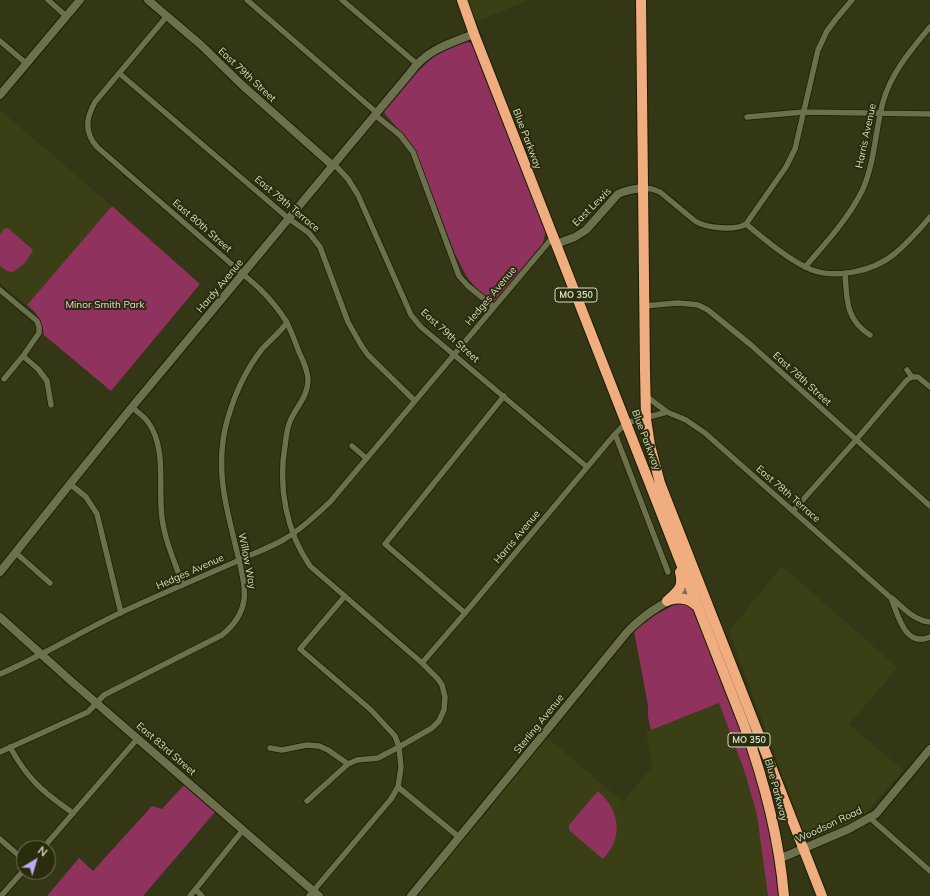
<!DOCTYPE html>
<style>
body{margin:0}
#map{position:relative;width:930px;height:896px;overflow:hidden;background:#333715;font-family:Mulish,sans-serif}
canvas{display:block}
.north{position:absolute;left:16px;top:840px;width:40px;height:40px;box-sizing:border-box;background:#2a2d0b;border:1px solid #707356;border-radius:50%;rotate:38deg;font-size:11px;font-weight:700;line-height:16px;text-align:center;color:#d8dbc7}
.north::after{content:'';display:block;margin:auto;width:14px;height:18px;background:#bcaaf5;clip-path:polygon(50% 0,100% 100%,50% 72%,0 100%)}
</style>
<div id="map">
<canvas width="930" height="896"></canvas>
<div class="north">N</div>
</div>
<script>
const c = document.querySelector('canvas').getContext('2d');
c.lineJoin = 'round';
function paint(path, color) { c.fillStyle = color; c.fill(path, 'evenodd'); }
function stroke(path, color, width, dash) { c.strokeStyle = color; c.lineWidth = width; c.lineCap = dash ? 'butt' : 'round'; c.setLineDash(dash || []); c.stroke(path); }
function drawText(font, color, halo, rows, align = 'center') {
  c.font = font + ' Mulish,sans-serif'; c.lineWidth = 4; c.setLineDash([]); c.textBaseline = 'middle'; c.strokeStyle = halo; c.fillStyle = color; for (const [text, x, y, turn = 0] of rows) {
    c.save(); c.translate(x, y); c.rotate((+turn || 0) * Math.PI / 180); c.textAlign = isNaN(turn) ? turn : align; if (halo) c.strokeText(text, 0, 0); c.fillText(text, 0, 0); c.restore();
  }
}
paint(new Path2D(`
 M468,0H529L476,22Z
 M0,110L112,206L27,305L0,283Z
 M782,566L898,668L849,724L903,770L866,813L867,816L814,839H811L807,836L802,828L729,631Z
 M719,703L745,773L757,815L768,896H417L547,737L623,802L652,767L646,732Z`), '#3b3f15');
paint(new Path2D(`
 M466,41L473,44L546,230L543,243L495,301H492L475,287L467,277L455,254L420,162L408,140L385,114L384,111C405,87 433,46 466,41Z
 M112,206L200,284L111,391L44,335C41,319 39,315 27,305Z
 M5,228L9,229L33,250L25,263L13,272L7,271L0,266V234Z
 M679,602L691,606L696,614L743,735L755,773L773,849L778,896H768L757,815L745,773L719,703L651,730L648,717V705L634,631L654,616Z
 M184,785L215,812L143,896H47L79,858L93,871L152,806L162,809Z
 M598,791C620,811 624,837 603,859L569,830V825Z`), '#8f335e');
const street = new Path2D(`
 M48,0L66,16
 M247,0L377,113
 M342,0L417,64
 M167,16L95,102C86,118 84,132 97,147L259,288C269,298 278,308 286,321C291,330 295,341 299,352C303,361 308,370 308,380C308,396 297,406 291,419C287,427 286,437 285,446C278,487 286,531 310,566L422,663L438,679L442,685L445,697L444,710L439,721L432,728L399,747L378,758L357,760L348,764L307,801
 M0,41L27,64
 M119,73L288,218L309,233L320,247L348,322L361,345L368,355L415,401
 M375,115L400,135L413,152L459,276L468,286L494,307
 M747,117L804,112L930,114
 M334,164L348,179L358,195L411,315L421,327L587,467
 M643,188L652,189L660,192L695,221C706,228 735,231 746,224L786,167L795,149L818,50L827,31L836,19L852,0
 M746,224C764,239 791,262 812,270C837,279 873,271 893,255C907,244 919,230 930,217
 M805,267C825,244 848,219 862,191C875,163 875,131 883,102C891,73 911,50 930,27
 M845,273C847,299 845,319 870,335
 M0,290L37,321L39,327V333L23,356L4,379
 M644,306L677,303L690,304L698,305L708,310L751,345L930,506
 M23,356L38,369L47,381L51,405
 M907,370L912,377
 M646,396L667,412L686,420L705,433L891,598C898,615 905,648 930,637
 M132,407C137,412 144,416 148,422C167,448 158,487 162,518C165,541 175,563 183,585
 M615,434L668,572
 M352,446L366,458
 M70,484L86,497L97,514L121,613
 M793,511L856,440L907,380L912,377H918L930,387
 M385,544L504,396
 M385,544L465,613
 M16,553L50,583
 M892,598C903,608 915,621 930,622
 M422,663L465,613L615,434L626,423L667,412
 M0,674C42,656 80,632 122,612C159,595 196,579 233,563C249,555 267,549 283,540C300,530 315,516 330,502L553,237
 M10,747C28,780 43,792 73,813
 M270,748L282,750L307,745L319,746L328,750L348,764
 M0,752L88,712L104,695L222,635C233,626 242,614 244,600C246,587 242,575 240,564C235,544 230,524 226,504C221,480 220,453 225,429C232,400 244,372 262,349C270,340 281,332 287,322
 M398,787L459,837
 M870,818L930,871
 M0,839L24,860
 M43,848L138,738
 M196,890L202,896
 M1,896L24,870
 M190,896L243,830
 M309,896L391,799L398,787L401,767L399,747L395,736L371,710L300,649L345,596`);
const secondary = new Path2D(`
 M148,0L201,45L242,85L332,165
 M0,95L80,0
 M556,244L575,237L586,230L618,194C626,190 633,189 643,188
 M0,572L70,484L132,407L334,164L410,73C426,50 448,44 474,34
 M0,617L71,681L319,896
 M779,859L849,829L876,814L930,749
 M411,896L628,631C649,610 668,600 695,589`);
const highway = new Path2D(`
 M462,0L474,34L744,725C764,780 779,837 784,896
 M641,0L645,370L646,419L650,445L660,483L822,896
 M669,600C681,597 689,598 698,607
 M667,601C678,591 684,588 680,572`);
stroke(street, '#1b1e00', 7);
stroke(secondary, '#1b1e00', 10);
stroke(highway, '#1b1e00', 12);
stroke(street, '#6b714d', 5.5);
stroke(secondary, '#6b714d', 8);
stroke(highway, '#f0ad7f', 10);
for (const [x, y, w] of [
 [576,295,42],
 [749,740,42]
]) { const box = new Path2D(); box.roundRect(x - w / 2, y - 7, w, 14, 3); c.fillStyle = '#2a2d0b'; c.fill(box); stroke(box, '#d8dbc7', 1); }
drawText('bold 9px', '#d8dbc7', null, [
 ["MO 350",576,295],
 ["MO 350",749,740]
]);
drawText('10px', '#d8dbc7', '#2a2d0b', [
 ["East 79th Street",247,75,43],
 ["Harris Avenue",866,136,-78],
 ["Blue Parkway",527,139,69],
 ["East 79th Terrace",287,204,40],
 ["East Lewis",592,207,-45],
 ["East 80th Street",202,226,41],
 ["Hardy Avenue",220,286,-50],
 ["Hedges Avenue",491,296,-50],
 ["East 79th Street",450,336,42],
 ["East 78th Street",802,379,42],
 ["Blue Parkway",646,440,69],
 ["East 78th Terrace",788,494,41],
 ["Harris Avenue",517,537,-50],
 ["Willow Way",247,561,79],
 ["Hedges Avenue",190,572,-24],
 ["Sterling Avenue",539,724,-51],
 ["East 83rd Street",166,749,41],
 ["Blue Parkway",776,790,75],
 ["Woodson Road",829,825,-25]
]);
drawText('10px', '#f1d2dd', '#2a2d0b', [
 ["Minor Smith Park",105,305]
]);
</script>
